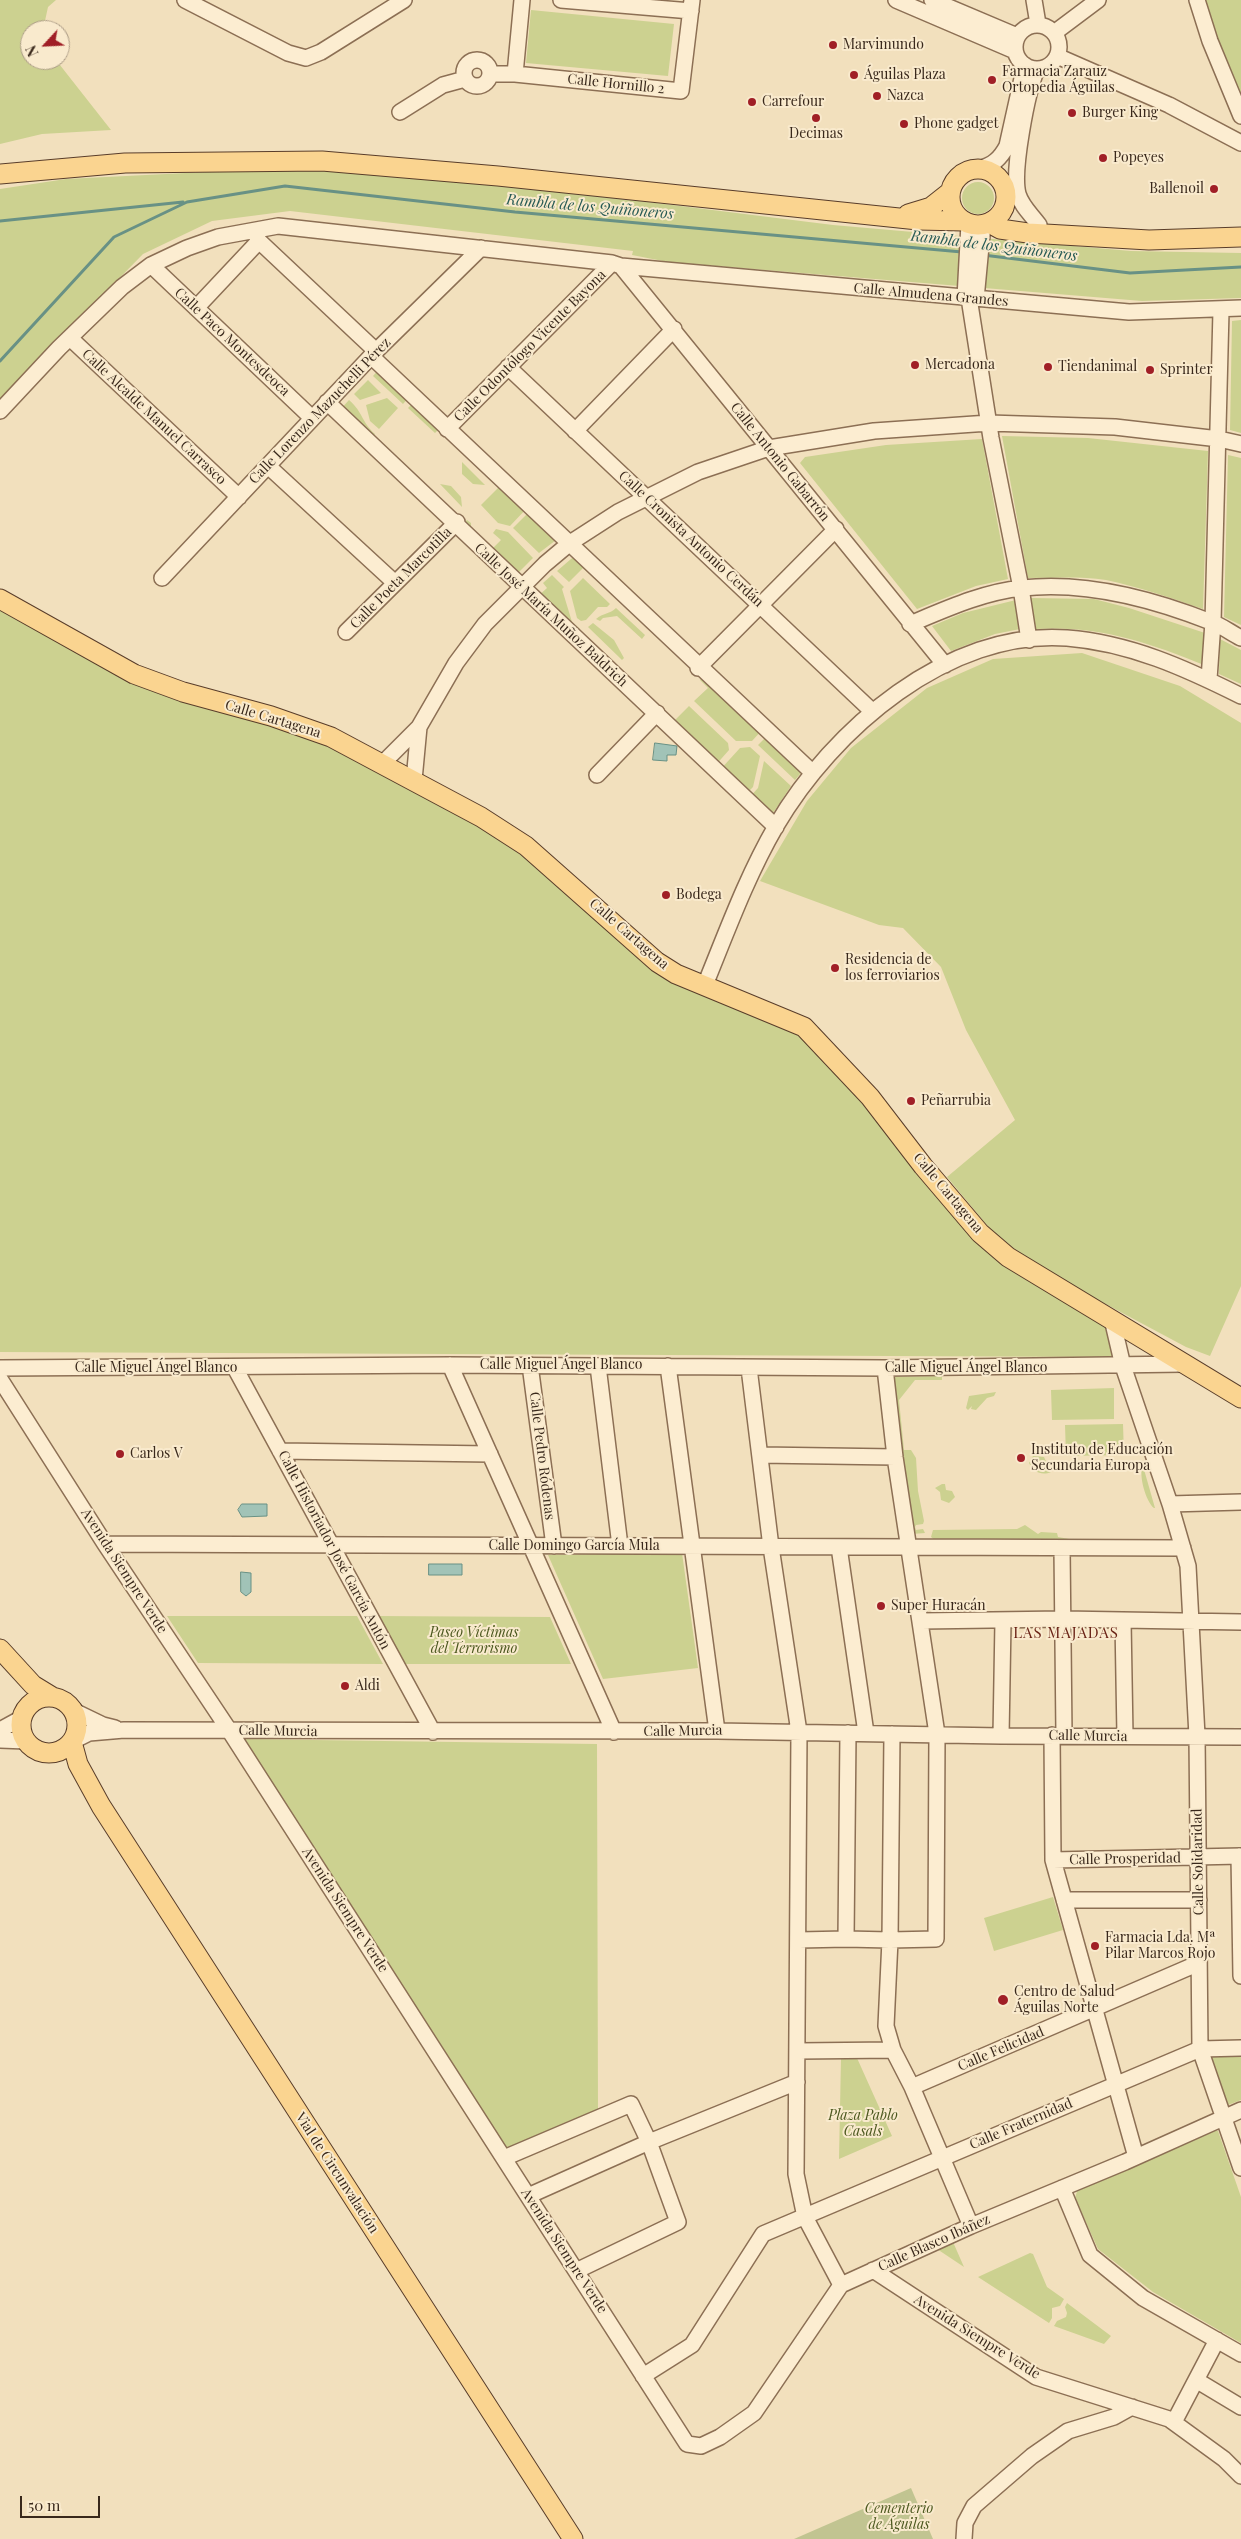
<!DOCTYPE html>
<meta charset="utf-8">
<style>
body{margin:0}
#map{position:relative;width:1241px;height:2539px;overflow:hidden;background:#f2e0bd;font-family:"Playfair Display",serif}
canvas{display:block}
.north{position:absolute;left:20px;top:20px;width:50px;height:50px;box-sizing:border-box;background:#f9eacd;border:1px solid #ac9c86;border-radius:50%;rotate:245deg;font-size:14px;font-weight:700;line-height:20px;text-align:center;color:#39281b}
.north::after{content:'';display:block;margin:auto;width:18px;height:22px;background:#a01f26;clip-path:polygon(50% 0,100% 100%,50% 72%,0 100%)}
.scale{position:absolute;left:20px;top:2496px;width:80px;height:22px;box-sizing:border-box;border:2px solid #39281b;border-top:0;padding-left:6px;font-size:15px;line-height:18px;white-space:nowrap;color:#39281b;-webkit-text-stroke:4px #f9eacd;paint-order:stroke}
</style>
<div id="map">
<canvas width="1241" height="2539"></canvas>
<div class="north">N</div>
<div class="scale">50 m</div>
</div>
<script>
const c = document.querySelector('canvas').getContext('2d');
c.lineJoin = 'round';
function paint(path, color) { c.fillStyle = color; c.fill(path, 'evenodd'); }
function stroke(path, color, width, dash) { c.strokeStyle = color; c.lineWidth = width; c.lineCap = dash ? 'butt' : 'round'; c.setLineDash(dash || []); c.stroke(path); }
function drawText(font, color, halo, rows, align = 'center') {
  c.font = font + ' "Playfair Display",serif'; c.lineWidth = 4; c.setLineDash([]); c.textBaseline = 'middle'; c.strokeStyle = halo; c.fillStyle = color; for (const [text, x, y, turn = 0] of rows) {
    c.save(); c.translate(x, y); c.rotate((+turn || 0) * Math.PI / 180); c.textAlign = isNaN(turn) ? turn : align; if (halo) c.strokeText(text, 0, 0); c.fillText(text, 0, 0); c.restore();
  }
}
paint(new Path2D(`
 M0,0H56L48,7L43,30H30V60H56L111,130L42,134L0,144Z
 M1201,0H1241V100Z
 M531,10L674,24L668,76L526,63Z
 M317,170L411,176L648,202L833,225L1131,251L1241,253V298L1142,301L668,262L632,255L633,251L290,211L212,221L143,254L0,400V189L66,179L226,171Z
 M962 198a16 16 0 1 1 32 0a16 16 0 1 1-32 0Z
 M1241,320V433L1230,430L1232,321Z
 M381,367L411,395L403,404L373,376Z
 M368,380L381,393L360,400L354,394Z
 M387,398L398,408L379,429L370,421L366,405Z
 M349,400C363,412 362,423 375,434L369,440L339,411Z
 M416,400L443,425L435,433L408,408Z
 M1002,436L1088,438L1208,451L1203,609C1171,598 1139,587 1106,580C1080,576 1054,578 1028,578Z
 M982,439L1008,579L976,586L917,609L800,463L805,457L886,445Z
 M1228,455L1241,458V625L1224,617Z
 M462,462L485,485L473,484L462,474Z
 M503,483L528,507L510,526L498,523L481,505Z
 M440,484L451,486L461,497L462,507Z
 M531,510L560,537L539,553L513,528Z
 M467,520L471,523V529L492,549L501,540L493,533L496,529L508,532L533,558L514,577L461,526Z
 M578,553L621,594L616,599L583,568L569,582L557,571Z
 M552,575L564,587L562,589L572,622L580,629L574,634L536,598L547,588L543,583Z
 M583,578L610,604L607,607H598L586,620L581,621L577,618L570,591Z
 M1030,598L1094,599L1129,608L1205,633L1204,665C1148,642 1097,625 1036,629Z
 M1016,600L1020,629L995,634L951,651L932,626L963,613Z
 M0,607L276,726L324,741L517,847L635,953L807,1038L834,1063L947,1206L1100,1321L1109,1331L1114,1357L0,1352Z
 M616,608L645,635L642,639L617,616L603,618L600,621L596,619C603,613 610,614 616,608Z
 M593,623L614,640L624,658L622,660L588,627Z
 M1220,639L1241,650V684L1219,674Z
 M1082,653L1180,686L1241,723V1286L1210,1356L1186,1347L1070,1285L1000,1241L947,1177L1015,1120L966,1030L941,967L903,928L879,925L760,881L807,801L851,748L927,688L993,659Z
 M704,674L763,729L752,741H736L694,701L708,688L700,680Z
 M689,706L728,743L729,750L714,767L663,718L668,713L675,720Z
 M769,734L805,768L795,780L758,745Z
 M750,747L760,756L753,787L744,796L719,771L740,748Z
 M764,761L791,786L769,819L748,799L758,788Z
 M942,1376V1380H915L899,1400L904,1450H911L916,1458L918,1491L924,1521L923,1524L916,1525L915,1527L916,1530L923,1529L925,1533L912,1534L892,1377Z
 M1114,1388V1419L1052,1420L1051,1390Z
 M996,1392L994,1396L987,1398L976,1410L971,1409L972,1406L968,1410L966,1408L969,1396Z
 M1123,1424L1124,1455L1066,1456L1065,1425Z
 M1033,1456L1044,1457L1051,1472C1042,1476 1033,1472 1029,1463Z
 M1143,1466L1155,1508H1154C1146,1502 1138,1474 1143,1466Z
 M942,1484H945L946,1490L952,1491L955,1497L949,1503L941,1500L940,1492L935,1488Z
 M1025,1525L1038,1534L1041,1532L1057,1533L1058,1537L1075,1540H935L931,1537L933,1530L1017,1529Z
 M682,1553L698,1668L603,1679L548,1555Z
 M167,1616H357L383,1664L198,1663Z
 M375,1616L550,1617L571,1664H401Z
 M243,1739L597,1744L598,2113L506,2151Z
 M1053,1897L1063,1930L994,1951L984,1918Z
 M1241,2055V2100L1228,2105L1210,2056Z
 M841,2058H857L892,2136L839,2159Z
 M1213,2130L1218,2131L1241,2197V2343L1153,2292L1098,2249L1075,2198L1078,2188Z
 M953,2242L964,2267L937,2249Z
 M1030,2253L1033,2254L1047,2287L1064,2299L1060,2306L1052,2308V2318L1049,2323L978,2277Z
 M1067,2303L1111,2336L1104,2344L1054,2326L1057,2321L1066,2317L1067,2313L1065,2307Z`), '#ccd190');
paint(new Path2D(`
 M911,2488L933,2539H794Z`), '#c1c491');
const water = new Path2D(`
 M655,743L677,746L676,755H667V761L653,760Z
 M242,1504H267V1516L242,1517L238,1510Z
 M429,1564H462V1575H429Z
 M241,1572L251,1573V1592L246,1596L241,1592Z`);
paint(water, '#a1c3b7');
stroke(water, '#689185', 1);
stroke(new Path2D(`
 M0,221L183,202
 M983,255L1130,273L1241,267
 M0,361L114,237L187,202L285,186L515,212L962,252`), '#689185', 3);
const minor = new Path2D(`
 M185,0L288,53L306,58L321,52L404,0
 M561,0L691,11
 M896,0L1015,51
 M932,0L1017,36
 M1034,0L1038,24
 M1197,0L1210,41L1241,116
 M1015 47a22 22 0 1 1 44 0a22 22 0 1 1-44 0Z
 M1054,33L1098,0
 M1057,56L1169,105L1241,143
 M464 73a13 13 0 1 1 26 0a13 13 0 1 1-26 0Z
 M1037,69C1027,92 1012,171 1018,194C1022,207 1031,214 1039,225
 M490,74H515L681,91L692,0
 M515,74L522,0
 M400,112L443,85L465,79
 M979,169C993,165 1000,159 1007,146L1025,65
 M259,241L376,351
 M151,265L312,418
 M621,266L1129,312L1241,308
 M965,298L969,224
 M969,298L991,438L1021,588L1029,640
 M976,299L983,225
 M196,308L259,241L255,233
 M70,338L239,497
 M371,356L813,773
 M508,367L873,712
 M327,402L776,827
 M0,411L59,348L122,287L151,265L187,248L218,237L278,226L612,263L621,266L945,665
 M447,429L612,263
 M575,431L674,329
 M268,466L394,582
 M162,578L376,351L481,248
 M910,624C946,609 983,592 1022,588C1084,581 1153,599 1211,622C1221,625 1231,633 1241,638
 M346,632L457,522
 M698,668L836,529
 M1209,679L1213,622L1221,311
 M382,764L419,727L456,663L485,624L545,564L570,543L618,512L698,472L769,448L874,431L989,423L1115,427L1219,439L1241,444
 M597,775L657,713
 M414,780L419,727
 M705,985C727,931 747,876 776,826C832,730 948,629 1067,638C1130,643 1185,668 1241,696
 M1112,1319L1123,1366L1170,1504L1188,1566L1197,1736L1200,2049L1241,2168
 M450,1365L614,1732
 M530,1365L554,1546
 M598,1366L620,1546
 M668,1366L717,1731
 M0,1368L450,1365L885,1368L1184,1364
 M235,1368L433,1732
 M749,1368L771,1547L799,1732L796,2174L805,2217L841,2285
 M885,1368L895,1457L937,1734L936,1939L890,1940L886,2026L893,2050L912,2087L971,2226
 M0,1379L105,1544L229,1730L687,2444L701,2446L720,2437L754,2413L841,2285L971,2226L1125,2162L1241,2110
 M280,1451L490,1454
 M760,1455L895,1457
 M1170,1504L1241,1502
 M105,1544L1183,1548
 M839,1547L866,1733
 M1062,1549L1064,1735
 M921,1621L1063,1619L1241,1622
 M1123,1621L1125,1736
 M74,1711L103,1725L115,1728
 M0,1730L22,1718
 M848,1733L846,1939L890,1940L892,1734
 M1052,1735L1053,1860L1136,2157
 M1001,1736L1003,1621
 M0,1740L26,1741
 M73,1741L89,1733L124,1730L717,1731L1001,1736L1241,1737
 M1239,1856L1241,1976
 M1053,1860L1241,1856
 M1064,1900H1199
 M799,1940L846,1939
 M799,2051L893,2050
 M912,2087L1199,1963
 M504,2158L631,2104L649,2142L678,2222L576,2271
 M1062,2188L1090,2255L1143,2298L1241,2354
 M528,2196L649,2142L797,2082
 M873,2270L1036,2377L1169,2419L1224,2459L1241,2476
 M1217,2340L1196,2380L1241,2407
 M643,2376L692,2345L763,2234L1200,2049L1241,2048
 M1174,2422L1196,2380
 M964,2539L965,2523L974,2506L1032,2456L1068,2431L1114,2417L1132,2407`);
const major = new Path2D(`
 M950 197a28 28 0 1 1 56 0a28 28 0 1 1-56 0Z
 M0,174L125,163L322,161L498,176L918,220L963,221
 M908,214L931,207L950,192
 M989,223L1000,229L1028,233L1149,240L1241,237
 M0,599L134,674L183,692L271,716L331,737L481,817L526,846L657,962L676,974L804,1027L870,1097L923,1166L980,1233L1008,1257L1241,1398
 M0,1649L33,1685L51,1696
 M21 1725a28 28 0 1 1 56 0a28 28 0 1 1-56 0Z
 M72,1742L78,1764L101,1806L573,2539`);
stroke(minor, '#8c6f54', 18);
stroke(major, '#593d2a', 21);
stroke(minor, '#fcedd1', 15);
stroke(major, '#fad490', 19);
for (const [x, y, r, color] of [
 [833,45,5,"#a01f26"],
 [854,75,5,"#a01f26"],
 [992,80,5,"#a01f26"],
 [877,96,5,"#a01f26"],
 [752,102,5,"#a01f26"],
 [1072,113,5,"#a01f26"],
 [816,118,5,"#a01f26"],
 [904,124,5,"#a01f26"],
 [1103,158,5,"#a01f26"],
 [1214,189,5,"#a01f26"],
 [915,365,5,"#a01f26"],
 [1048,367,5,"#a01f26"],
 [1150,370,5,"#a01f26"],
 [666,895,5,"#a01f26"],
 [835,968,5,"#a01f26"],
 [911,1101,5,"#a01f26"],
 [120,1454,5,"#a01f26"],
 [1021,1458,5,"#a01f26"],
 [881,1606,5,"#a01f26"],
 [345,1686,5,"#a01f26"],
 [1095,1946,5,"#a01f26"],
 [1003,2000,6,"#a01f26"]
]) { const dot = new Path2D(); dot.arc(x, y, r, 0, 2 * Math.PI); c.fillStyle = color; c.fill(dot); stroke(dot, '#f9eacd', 2); }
drawText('14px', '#39281b', '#f9eacd', [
 ["Marvimundo",843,45],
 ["Farmacia Zarauz",1002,72],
 ["Ortopedia Águilas",1002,88],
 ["Águilas Plaza",864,75],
 ["Nazca",887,96],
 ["Carrefour",762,102],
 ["Burger King",1082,113],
 ["Phone gadget",914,124],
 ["Decimas",816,134,"center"],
 ["Popeyes",1113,158],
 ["Ballenoil",1204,189,"right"],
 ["Mercadona",925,365],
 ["Tiendanimal",1058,367],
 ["Sprinter",1160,370],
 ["Bodega",676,895],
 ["Residencia de",845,960],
 ["los ferroviarios",845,976],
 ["Peñarrubia",921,1101],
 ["Instituto de Educación",1031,1450],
 ["Secundaria Europa",1031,1466],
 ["Carlos V",130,1454],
 ["Super Huracán",891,1606],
 ["Aldi",355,1686],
 ["Farmacia Lda. Mª",1105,1938],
 ["Pilar Marcos Rojo",1105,1954],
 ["Centro de Salud",1014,1992],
 ["Águilas Norte",1014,2008]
], 'left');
drawText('14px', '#39281b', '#f9eacd', [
 ["Calle Hornillo 2",616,84,6],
 ["Calle Almudena Grandes",931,295,5],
 ["Calle Paco Montesdeoca",232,342,43],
 ["Calle Odontólogo Vicente Bayona",530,346,-45],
 ["Calle Lorenzo Mazuchelli Pérez",320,411,-46],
 ["Calle Alcalde Manuel Carrasco",154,417,43],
 ["Calle Antonio Gabarrón",780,462,51],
 ["Calle Cronista Antonio Cerdán",691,539,43],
 ["Calle Poeta Marcotilla",401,578,-45],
 ["Calle José María Muñoz Baldrich",551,615,43],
 ["Calle Cartagena",273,719,17],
 ["Calle Cartagena",629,934,41],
 ["Calle Cartagena",948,1193,50],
 ["Calle Miguel Ángel Blanco",561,1365],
 ["Calle Miguel Ángel Blanco",156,1368],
 ["Calle Miguel Ángel Blanco",966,1368],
 ["Calle Pedro Ródenas",542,1456,83],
 ["Calle Domingo García Mula",574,1546],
 ["Calle Historiador José García Antón",334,1550,62],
 ["Avenida Siempre Verde",124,1571,57],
 ["Calle Murcia",278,1731,1],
 ["Calle Murcia",683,1731,-1],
 ["Calle Murcia",1088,1736,1],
 ["Calle Prosperidad",1125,1859,-1],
 ["Calle Solidaridad",1198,1862,-91],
 ["Avenida Siempre Verde",345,1910,57],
 ["Calle Felicidad",1001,2049,-23],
 ["Calle Fraternidad",1021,2124,-23],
 ["Vial de Circunvalación",337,2173,57],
 ["Calle Blasco Ibáñez",934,2243,-24],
 ["Avenida Siempre Verde",564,2251,57],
 ["Avenida Siempre Verde",977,2337,32]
]);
drawText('italic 14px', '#4c581f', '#f9eacd', [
 ["Paseo Víctimas",474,1633],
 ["del Terrorismo",474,1649],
 ["Plaza Pablo",863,2116],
 ["Casals",863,2132],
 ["Cementerio",899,2509],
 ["de Águilas",899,2525]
]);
drawText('italic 15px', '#285b55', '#f9eacd', [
 ["Rambla de los Quiñoneros",590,207,5],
 ["Rambla de los Quiñoneros",994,246,7]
]);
c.letterSpacing = '1px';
drawText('15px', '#6a2316', '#f9eacd', [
 ["LAS MAJADAS",1066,1633]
]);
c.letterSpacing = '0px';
</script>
